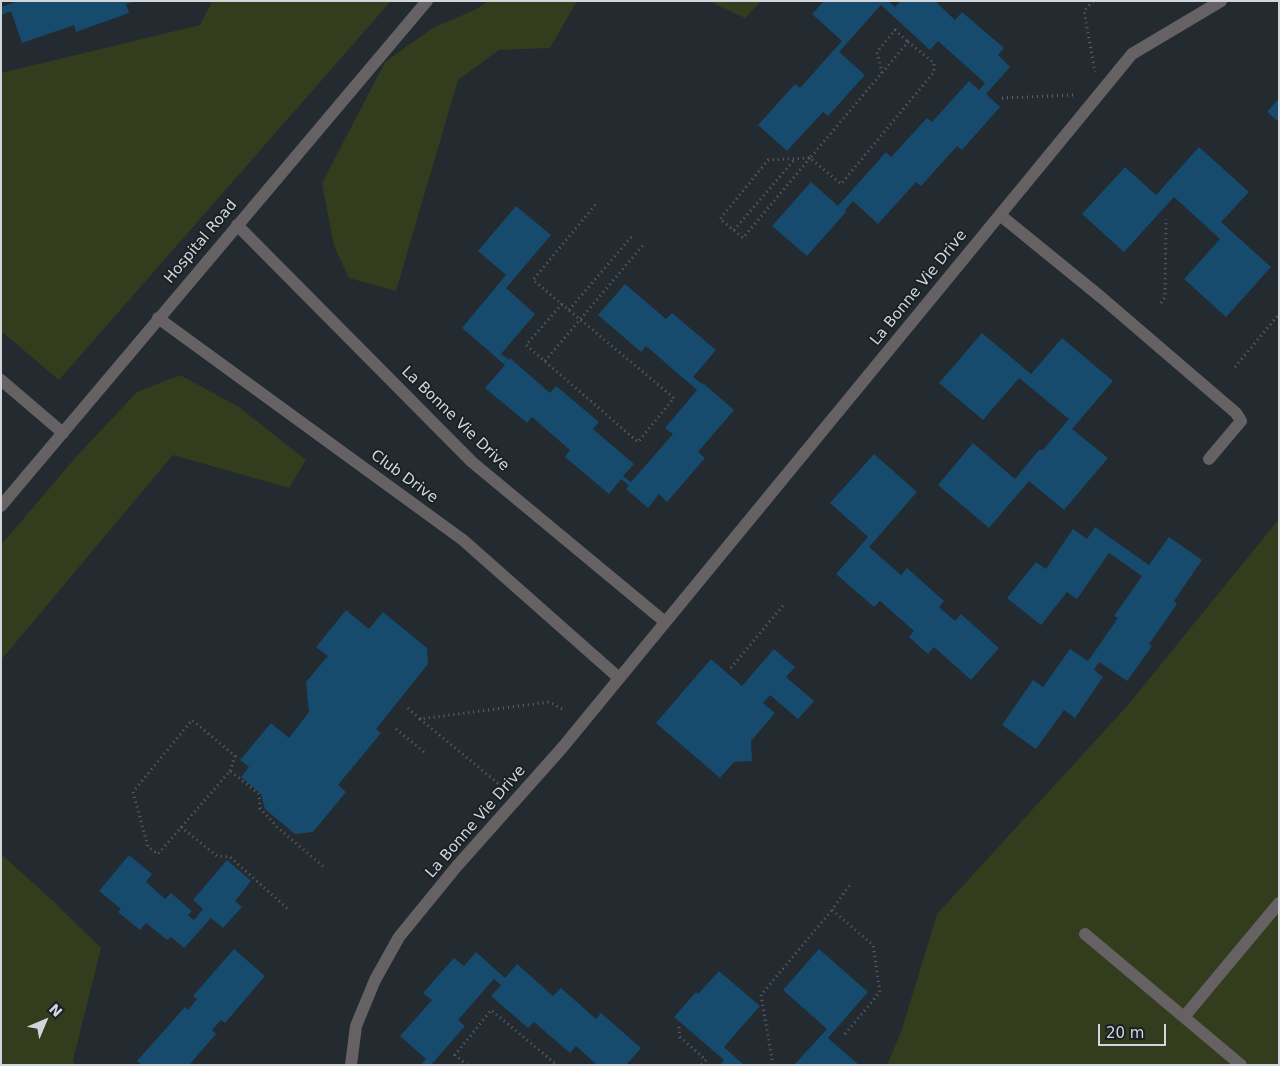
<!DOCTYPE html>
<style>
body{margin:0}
#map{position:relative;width:1280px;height:1066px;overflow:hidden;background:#232a30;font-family:"DejaVu Sans",sans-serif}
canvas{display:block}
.frame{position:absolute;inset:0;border:2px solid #d2d6da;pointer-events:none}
.north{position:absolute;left:20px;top:996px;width:50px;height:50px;-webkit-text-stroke:4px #1a2126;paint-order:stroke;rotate:45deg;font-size:14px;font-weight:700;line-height:20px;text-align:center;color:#d2d6da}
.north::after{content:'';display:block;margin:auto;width:18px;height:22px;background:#d2d6da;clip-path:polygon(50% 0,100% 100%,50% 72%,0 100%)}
.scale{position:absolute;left:1098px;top:1024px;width:68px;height:22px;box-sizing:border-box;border:2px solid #d2d6da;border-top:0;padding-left:6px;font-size:15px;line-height:18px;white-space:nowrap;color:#d2d6da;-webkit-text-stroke:4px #1a2126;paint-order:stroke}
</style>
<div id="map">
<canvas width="1280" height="1066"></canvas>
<div class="frame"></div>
<div class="north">N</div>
<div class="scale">20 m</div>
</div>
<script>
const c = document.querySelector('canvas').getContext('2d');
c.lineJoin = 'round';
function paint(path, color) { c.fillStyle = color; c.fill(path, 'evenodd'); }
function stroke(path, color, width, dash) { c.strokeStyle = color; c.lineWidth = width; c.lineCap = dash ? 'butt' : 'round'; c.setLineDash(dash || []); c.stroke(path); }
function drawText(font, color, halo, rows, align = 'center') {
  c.font = font + ' "DejaVu Sans",sans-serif'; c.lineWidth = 4; c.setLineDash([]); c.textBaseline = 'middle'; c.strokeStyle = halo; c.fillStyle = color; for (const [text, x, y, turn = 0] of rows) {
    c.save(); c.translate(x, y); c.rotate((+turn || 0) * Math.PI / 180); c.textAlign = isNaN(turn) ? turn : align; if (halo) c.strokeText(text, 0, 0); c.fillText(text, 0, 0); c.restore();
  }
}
paint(new Path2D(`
 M212,1H391L59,380L1,331V73L200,25Z
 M489,1H577L550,48L499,50L458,80L396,291L349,278L334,246L322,183L385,62L431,29L476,9Z
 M709,1H761L745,18Z
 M180,375L239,407L306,460L289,488L173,455L1,660V545L75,458L137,392Z
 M1279,519V1065H887L901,1032L937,914L1127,706Z
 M1,854L53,901L101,948L73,1060L75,1065H1Z`), '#333c1d');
paint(new Path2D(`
 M18,1H133V2L126,4L129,13L76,32L74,25L22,43L11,11L1,15V7Z
 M824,1H888L895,7L901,1H935L955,20L962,12L1004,48L998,55L1010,67L986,94L1000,107L962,150L957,146L921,186L916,182L878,224L853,201L845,210L846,212L807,256L772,226L811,182L838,206L886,152L891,157L927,118L932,122L969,81L979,90L985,83L938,41L930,50L881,5L839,52L865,75L828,116L823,112L787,151L758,125L795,84L800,88L842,41L812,14Z
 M1279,98V122L1267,112Z
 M1199,147L1249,192L1221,222L1271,267L1226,317L1184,279L1220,239L1174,197L1124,252L1082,214L1125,167L1156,195Z
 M516,206L551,235L506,288L535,314L501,354L509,360L510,358L550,393L556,386L599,422L593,429L634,464L623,476L631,482L673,434L665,428L697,390L646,346L641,352L598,315L625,284L666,319L672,313L716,350L693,377L702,384L703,383L734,410L698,452L705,458L667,502L659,494L648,508L626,489L629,486L621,479L609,494L565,457L570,450L532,417L527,423L485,388L505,365L462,328L506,275L478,251Z
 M982,333L1031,374L1062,338L1113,381L1072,429L1108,458L1064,510L1029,481L989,528L938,485L973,443L1015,479L1039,450H1043L1069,419L1019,378L983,420L939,383Z
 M874,454L917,492L869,547L901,575L907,568L944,601L939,607L955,621L961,614L999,648L971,680L934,647L928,654L909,637L914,631L880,601L874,607L836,574L868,537L830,503Z
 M1095,527L1149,565L1169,537L1202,560L1174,601L1177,604L1149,644L1152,646L1127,681L1099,662L1094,670L1103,677L1075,718L1064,710L1036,749L1002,725L1033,680L1043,687L1070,649L1088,661L1118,618L1114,616L1142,576L1109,553L1077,599L1067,592L1041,625L1007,598L1036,562L1046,569L1073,529L1087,539Z
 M346,610L369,629L383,612L427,648L428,664L376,729L381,733L338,785L346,792L313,832L295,834L265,809L261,794L241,777L249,767L240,760L271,723L289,738L309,712L306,682L328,656L316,647Z
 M774,649L795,667L786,677L814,701L798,719L770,695L763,703L775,713L751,741L752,761L734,762L720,778L656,723L711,659L742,686Z
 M129,855L152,874L146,882L165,899L171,893L192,911L188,915L194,920L203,909L193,900L227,860L251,881L235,901L242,907L223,928L211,918L184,948L171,937L167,940L146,923L140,930L118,912L121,909L99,891Z
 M234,949L265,976L225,1023L221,1020L212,1030L216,1034L189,1065H142L137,1061L185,1007L188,1010L197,999L193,996Z
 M819,949L868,992L828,1038L859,1065H794L827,1029L783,990Z
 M476,952L505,978L517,964L553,996L561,988L596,1019L601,1013L641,1048L626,1065H597L576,1046L570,1053L534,1022L528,1028L491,996L501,985L494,979L458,1020L465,1026L431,1065H421L426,1059L400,1036L432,1000L423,993L454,958L464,966Z
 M719,971L760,1006L724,1047L744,1065H720L724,1060L674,1017L696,992L698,994Z`), '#164b6e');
stroke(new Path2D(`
 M1093,1L1084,11L1095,72
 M882,73L877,52L895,30L908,42
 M1002,98L1075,95
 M810,158L743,238L720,219L768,160L810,158L841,184L934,72V63L908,42L810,158
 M734,230L795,159
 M1161,303L1165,297L1166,219
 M562,304L526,345L638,442L674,398L533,280L596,204
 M569,310L633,235
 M545,361L644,244
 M1235,367L1279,314
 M731,668L785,603
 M408,708L420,719L549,702L564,710
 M420,719L500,785
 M396,729L424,752
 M230,771L235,756L192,720L133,792L148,847L158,854L230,771L259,794L260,808L277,827L325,868
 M181,827L217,856L230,857L289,910
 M679,1027L680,1037L706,1060L701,1065
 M845,1034L880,992L873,945L832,910L851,883
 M467,1065L455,1055L491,1010L557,1065
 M773,1065L761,995L832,910`), '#5f656a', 3, [1, 4]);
stroke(new Path2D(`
 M1000,215L1102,298L1236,413L1241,421L1209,459
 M237,225L472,462L665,622
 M158,318L463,540L619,678
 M1,380L63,433
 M1,506L427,1
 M1085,934L1241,1065
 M1184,1017L1279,903
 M351,1065L356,1026L375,980L399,937L457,866L562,748L1132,54L1221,1`), '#666263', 12);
drawText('15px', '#d2d6da', '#1a2126', [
 ["Hospital Road",201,242,-50],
 ["La Bonne Vie Drive",919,288,-51],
 ["La Bonne Vie Drive",455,419,44],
 ["Club Drive",404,477,36],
 ["La Bonne Vie Drive",476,822,-49]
]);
</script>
